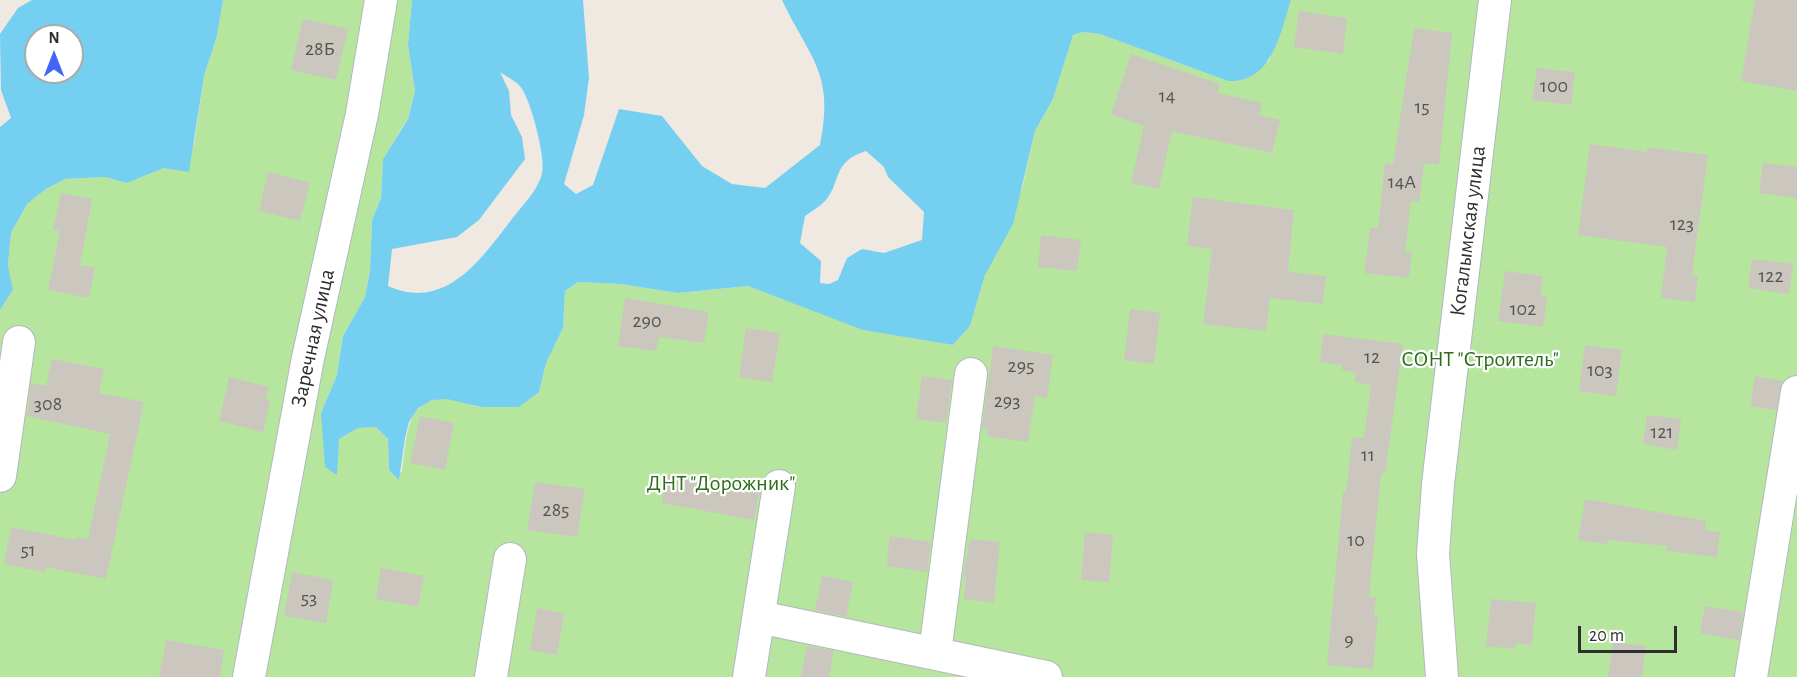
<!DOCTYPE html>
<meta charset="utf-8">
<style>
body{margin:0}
#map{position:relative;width:1797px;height:677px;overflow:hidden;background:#efe9e1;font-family:"Alegreya Sans",sans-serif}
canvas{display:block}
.north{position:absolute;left:24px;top:24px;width:60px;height:60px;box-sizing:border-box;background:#fff;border:2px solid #ababab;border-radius:50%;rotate:0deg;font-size:16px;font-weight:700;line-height:24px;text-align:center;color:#2e2e2e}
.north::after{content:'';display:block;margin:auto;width:21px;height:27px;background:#4264fb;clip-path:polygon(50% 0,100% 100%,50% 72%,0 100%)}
.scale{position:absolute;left:1578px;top:626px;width:99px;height:27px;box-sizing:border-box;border:3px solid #2e2e2e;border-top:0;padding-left:8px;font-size:18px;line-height:21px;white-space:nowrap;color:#2e2e2e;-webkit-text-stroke:4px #fff;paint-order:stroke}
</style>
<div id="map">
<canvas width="1797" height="677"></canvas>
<div class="north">N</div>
<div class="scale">20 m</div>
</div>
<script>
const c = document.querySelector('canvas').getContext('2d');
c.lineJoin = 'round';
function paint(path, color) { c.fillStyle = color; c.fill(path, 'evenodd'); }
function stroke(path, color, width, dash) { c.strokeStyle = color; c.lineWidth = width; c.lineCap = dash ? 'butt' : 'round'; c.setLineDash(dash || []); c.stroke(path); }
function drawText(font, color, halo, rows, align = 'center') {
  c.font = font + ' "Alegreya Sans",sans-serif'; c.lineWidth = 4.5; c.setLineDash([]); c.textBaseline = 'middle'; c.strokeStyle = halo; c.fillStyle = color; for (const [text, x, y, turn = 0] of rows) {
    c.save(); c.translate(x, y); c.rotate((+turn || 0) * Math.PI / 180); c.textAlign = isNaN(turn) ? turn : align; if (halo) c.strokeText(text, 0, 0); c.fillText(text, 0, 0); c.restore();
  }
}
paint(new Path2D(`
 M223,0H412L408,45L415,91L408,118L383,159L381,198L372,220L370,271L365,297L343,336L337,375L321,413L339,439L358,428L376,427L388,439L389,470L402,472C407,439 404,393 452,399C462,400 474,408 484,407C502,405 521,397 539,392L546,363L563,328L565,291L578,282L620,284L678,293L748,286L811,309L906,337L953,345L970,326L985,275L1022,189L1035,131L1053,99L1073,35L1083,32L1100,34L1228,81L1269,61L1291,0H1797V677H0V310L13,290L8,265L11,233L27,204L46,189L65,179L105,177L127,183L164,168L194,145L204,76L217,36Z`), '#b6e59e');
paint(new Path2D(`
 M32,0H223L217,36L204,76L189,172L164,168L127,183L105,177L65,179L46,189L27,204L11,233L8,265L13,290L0,310V127L11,118L1,90L0,34L18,8ZM36,36H72V72H36Z
 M412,0H583L589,78L584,115L564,184L576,194L593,185L619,109L662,116L702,166L732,184L765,188L820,145C835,73 810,59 782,0H1291C1280,34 1272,83 1228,81L1100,34L1083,32L1073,35L1053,99L1035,131L1013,224L985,275L970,326L953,345L863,330L748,286L678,293L620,284L578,282L565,291L563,328L546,363L539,392L519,407H481L447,399L432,400L418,408L409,422L405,438L399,480L389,470L388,439L376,427L358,428L339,439L337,475L325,467L321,413L337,375L343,336L365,297L370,271L372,220L381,198L383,159L408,119L415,91L408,45ZM500,72C507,77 518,82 522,89C531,102 546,158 542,173C539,189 522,206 512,219C481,259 446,312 388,286L392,249L457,237L479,220L525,159L522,137L511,115L509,91ZM866,151L884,167L888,177L924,212L922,240L884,253L862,249L847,258L838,280L829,284L820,283L821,261L800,243L805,216C812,211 819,207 825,201C842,182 831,162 866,151Z`), '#75cff0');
paint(new Path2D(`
 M1755,0H1797V91L1741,81Z
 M1299,11L1347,18L1343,54L1294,47Z
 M303,19L348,29L336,80L291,70Z
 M1414,28L1452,33L1439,165L1424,163L1419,202L1411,201L1405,252H1412L1409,278L1364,273L1370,228H1378L1385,163L1393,164Z
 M1131,54L1220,84L1217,93L1262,103L1259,115L1280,120L1272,153L1172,131L1159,189L1131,183L1144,126L1111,115Z
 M1537,68L1575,72L1571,105L1532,100Z
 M1590,144L1647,152V147L1708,155L1692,275L1698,276L1695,302L1661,298L1667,247L1578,235Z
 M1763,163L1797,167V198L1759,193Z
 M268,172L310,183L300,221L259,211Z
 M61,193L92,199L80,265L95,268L89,298L48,290L60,231L53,230Z
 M1193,197L1294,210L1288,272L1326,276L1323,304L1270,298L1266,331L1203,324L1212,249L1187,246Z
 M1041,235L1081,240L1077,271L1038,267Z
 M1752,259L1793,264L1789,294L1748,288Z
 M1505,271L1543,276L1540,295L1547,296L1543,327L1498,321Z
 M625,298L709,312L704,343L659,337L656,351L618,346Z
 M1130,309L1160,313L1154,364L1124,360Z
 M746,328L780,333L772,382L739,377Z
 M1323,334L1403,344L1385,474L1381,473L1369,597H1376L1374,616H1378L1373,669L1327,665L1343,492H1346L1352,437L1364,438L1371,385L1355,382L1356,373L1342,370V365L1320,362Z
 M1585,345L1622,350L1616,396L1579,391Z
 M993,346L1053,355L1047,398L1035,396L1028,442L987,436L988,429L982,428Z
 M52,359L104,369L99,393L144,402L106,579L46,567L44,572L4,564L11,527L76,540L77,537L88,539L110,434L27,416L31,383L46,386Z
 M922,376L952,380L946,423L916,419Z
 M1755,376L1783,381L1776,410L1750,406Z
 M229,377L269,387L266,400L270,401L263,432L219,421Z
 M1647,415L1681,419L1677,450L1643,444Z
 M420,416L454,423L445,470L410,463Z
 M667,475L709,484L710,479L760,488L754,520L662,503Z
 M535,482L585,489L577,537L527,530Z
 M1585,499L1706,521L1705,530L1720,532L1717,557L1666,551L1667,546L1608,540L1607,544L1578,540Z
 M1085,532L1113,535L1109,582L1081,580Z
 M890,536L931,542L927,572L886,566Z
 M970,539L1000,542L994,603L964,599L966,578L963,577Z
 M381,568L424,576L418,607L376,599Z
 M292,572L333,580L326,623L284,616Z
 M822,576L853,582L846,617L815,610Z
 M1491,599L1536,603L1532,645L1516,643L1515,649L1486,646Z
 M1705,606L1743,612L1739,640L1700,633Z
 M537,608L564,613L557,655L530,650Z
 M166,640L224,650L220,677H159Z
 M1613,642L1646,646L1642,677H1608Z
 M807,646L834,651L829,677H801Z`), '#cbc7bf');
const minor = new Path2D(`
 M0,476L19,342
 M759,617L1046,677
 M935,653L971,374
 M249,677L308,358L362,114L381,0
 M491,677L510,559
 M749,677L779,486
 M1442,677L1433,554L1438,484L1495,0
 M1751,677L1797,392`);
stroke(minor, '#b4b7c1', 34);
stroke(minor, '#fff', 32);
drawText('20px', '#555452', null, [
 ["28Б",320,49],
 ["100",1554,86],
 ["14",1167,96],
 ["15",1422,107],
 ["14А",1402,182],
 ["123",1682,224],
 ["122",1771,276],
 ["102",1523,309],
 ["290",647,321],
 ["12",1372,357],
 ["295",1021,366],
 ["103",1600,370],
 ["293",1007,401],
 ["308",48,404],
 ["121",1662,432],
 ["11",1368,455],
 ["285",556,510],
 ["10",1356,540],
 ["51",28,550],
 ["53",309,598],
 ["9",1349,640]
]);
drawText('22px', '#2e2e2e', '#fff', [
 ["Когалымская улица",1468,231,-83],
 ["Заречная улица",313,338,-78]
]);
drawText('22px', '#2c6e1b', '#fff', [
 ["СОНТ \"Строитель\"",1480,359],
 ["ДНТ \"Дорожник\"",721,483]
]);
</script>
